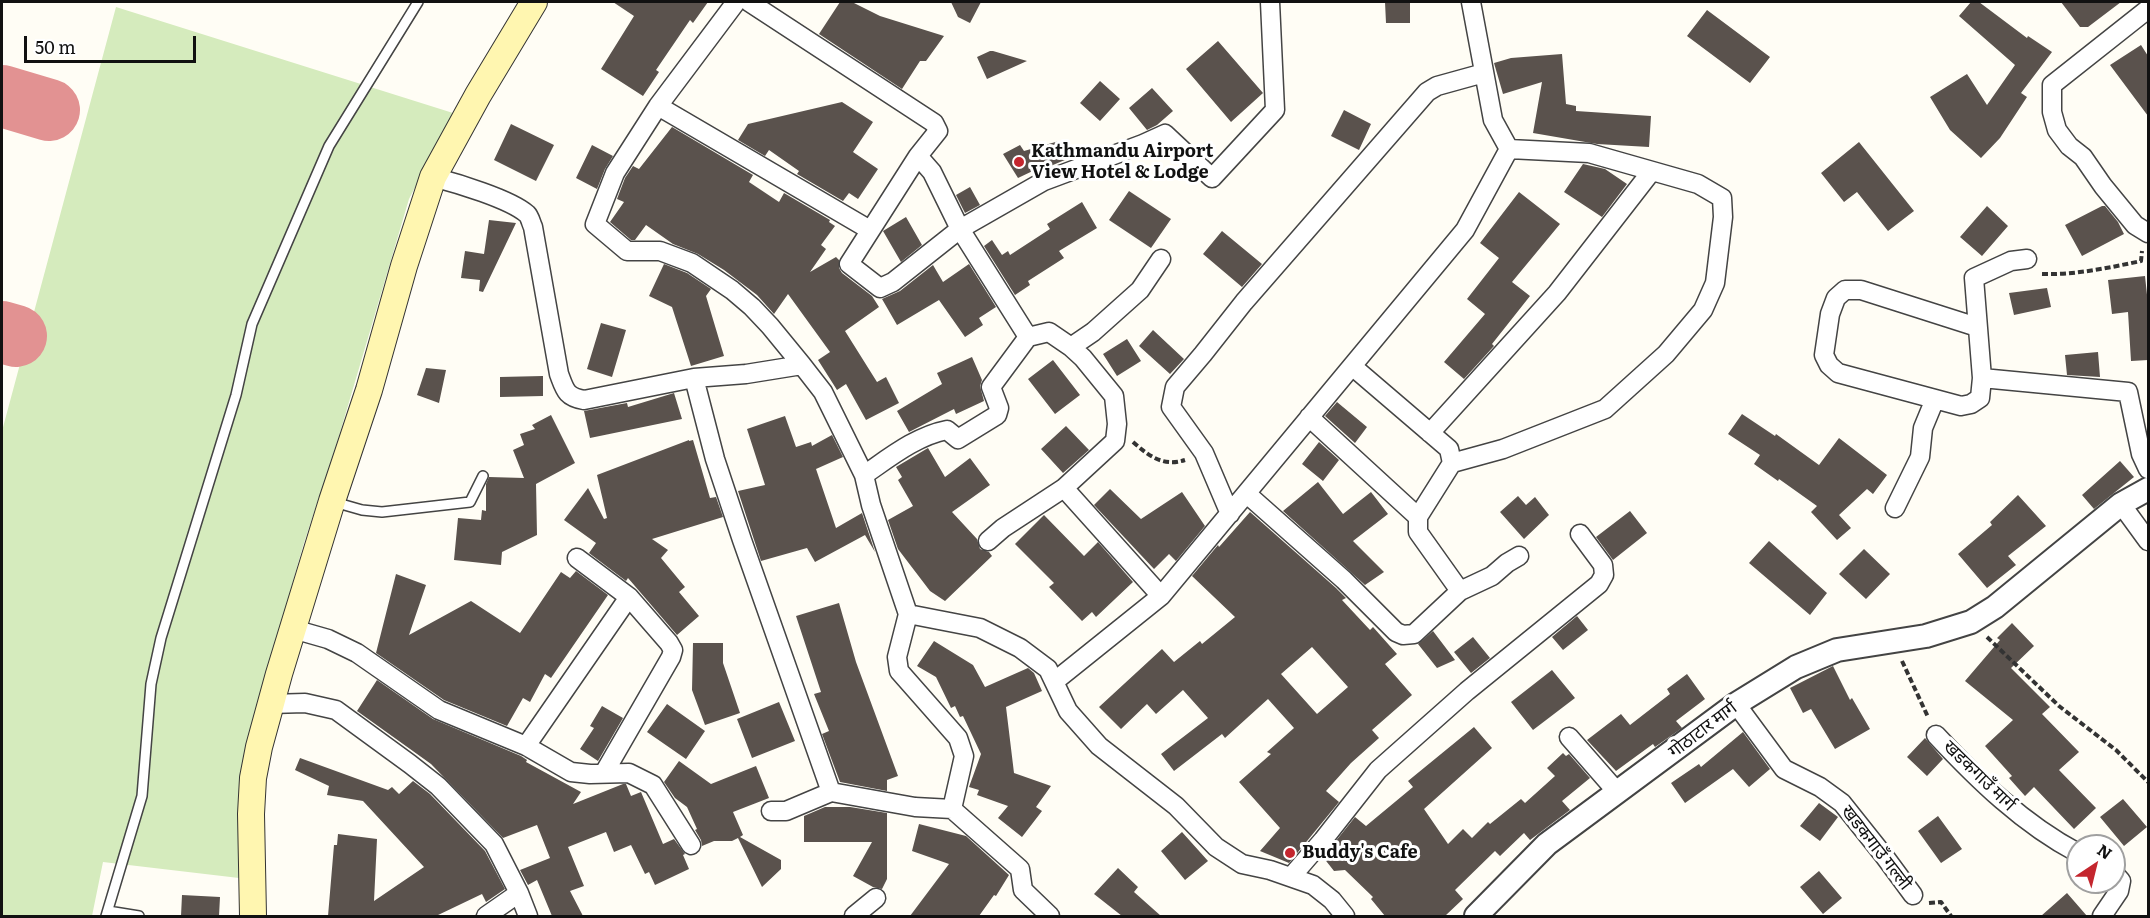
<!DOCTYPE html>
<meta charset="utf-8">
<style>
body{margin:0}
#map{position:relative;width:2150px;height:918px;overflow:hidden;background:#fffdf5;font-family:Literata,serif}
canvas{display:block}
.frame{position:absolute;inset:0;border:3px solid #111;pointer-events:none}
.north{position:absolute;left:2066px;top:834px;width:60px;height:60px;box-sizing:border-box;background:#fff;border:2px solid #a0a0a0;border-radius:50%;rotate:35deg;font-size:16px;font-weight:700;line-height:24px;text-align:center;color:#111}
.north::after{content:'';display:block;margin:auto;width:21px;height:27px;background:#c4262e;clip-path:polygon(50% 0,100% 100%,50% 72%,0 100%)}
.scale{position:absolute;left:24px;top:36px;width:172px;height:27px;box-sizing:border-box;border:3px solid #111;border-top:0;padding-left:8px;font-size:18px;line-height:21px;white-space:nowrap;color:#111;-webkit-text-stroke:4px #fff;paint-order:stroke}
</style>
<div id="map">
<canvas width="2150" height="918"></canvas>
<div class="frame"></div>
<div class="north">N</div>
<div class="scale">50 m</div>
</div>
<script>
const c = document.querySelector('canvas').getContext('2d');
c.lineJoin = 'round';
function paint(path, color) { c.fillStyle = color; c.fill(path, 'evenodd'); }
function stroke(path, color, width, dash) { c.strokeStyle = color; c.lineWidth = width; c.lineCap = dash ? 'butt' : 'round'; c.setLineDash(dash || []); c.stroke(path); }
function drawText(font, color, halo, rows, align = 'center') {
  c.font = font + ' Literata,"Noto Sans Devanagari",serif'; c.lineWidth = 6; c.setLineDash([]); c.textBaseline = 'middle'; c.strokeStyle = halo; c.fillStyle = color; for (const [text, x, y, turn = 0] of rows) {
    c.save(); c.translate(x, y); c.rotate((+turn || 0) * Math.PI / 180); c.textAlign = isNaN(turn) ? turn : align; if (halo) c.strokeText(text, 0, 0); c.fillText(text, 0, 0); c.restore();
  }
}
paint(new Path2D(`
 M116,7L453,113L409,199L339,436L303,546L249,737L238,805L239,878L103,862L92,916H2V431Z`), '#d5ebbd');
stroke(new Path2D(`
 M2,96L49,110
 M2,332L16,336`), '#e29292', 62);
paint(new Path2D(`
 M613,2H708L693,23L690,20L656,70L659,72L643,96L601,69L634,16Z
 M840,2H852L880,16L944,36L926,61H920L902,89L819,34Z
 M951,2H981L970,23L958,17Z
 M1385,2H1410V23H1386Z
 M1971,2H1979L2027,38L2028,36L2052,52L2021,93L2027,97L2000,138L1981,158L1950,130L1930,97L1967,74L1987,105L2015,65L1959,16Z
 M2061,2H2121L2088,27H2080Z
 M1707,10L1770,57L1750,83L1687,36Z
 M1218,41L1263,93L1231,122L1186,69Z
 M2141,45L2148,56V116L2110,65Z
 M990,51H993L1027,61L987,79L977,57Z
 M1562,54L1566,104L1576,106V111L1651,116L1649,147L1597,144L1533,133L1542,82L1503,94L1494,63L1511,58Z
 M1100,81L1120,99L1100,121L1080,103Z
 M1152,88L1173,111L1157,125L1147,130L1129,108Z
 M842,102L873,122L853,152L878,169L858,199L849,193L843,201L797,174L799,171L769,150L765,156L738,140L748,124Z
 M1344,110L1371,124L1359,150L1331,136Z
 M511,124L554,145L536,181L494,160Z
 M672,127L753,175L749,182L779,202L784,193L830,220L829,222L835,226L821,245L826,249L810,272L836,257L839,260V268L842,273L872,296L879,307L845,331L877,382L886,377L899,403L866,420L846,384L837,390L818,360L830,352L788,294L774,314L757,295L724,270L698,254L673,244L646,225L635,240H631L610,222L624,202L617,199L625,178L633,166L639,169Z
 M1059,141L1072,157L1041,170L1039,168L1018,178L1003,154L1020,145L1024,151Z
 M1859,142L1914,211L1888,231L1857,192L1844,202L1821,173Z
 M592,145L613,156L605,169L597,189L576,178Z
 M1583,164L1605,169L1627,184L1602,217L1564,192Z
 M970,187L980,205L965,213L956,195Z
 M1129,191L1171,219L1151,248L1109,220Z
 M1519,192L1560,224L1512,282L1530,296L1492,344L1494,346L1464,379L1444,362L1485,314L1467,299L1499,258L1480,243Z
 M1082,202L1097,228L1059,251L1064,258L1028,281L1030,285L1015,295L984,246L992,240L1002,255L1008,251L1010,255L1050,229L1047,224Z
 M1987,206L2008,226L1982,256L1960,237Z
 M2102,206H2105L2118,222L2124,234L2082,256L2065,225Z
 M906,217L922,245L901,262L883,231Z
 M489,220L516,223L483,292L479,291L480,280L461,278L465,251L484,254Z
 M1222,231L1262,264L1242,287L1203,254Z
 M664,264L687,273L711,289L706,296L724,356L691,366L672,307L649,296Z
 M969,264L996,307L979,318L983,325L965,337L939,300L897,325L882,299L900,291L933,265L943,282Z
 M2145,276L2148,304V360L2131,361L2128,312L2112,314L2108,280Z
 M2047,288L2051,307L2014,315L2009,293Z
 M601,323L626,330L612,377L587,369Z
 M1153,330L1184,359L1170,374L1139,346Z
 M1127,339L1141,361L1117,376L1103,354Z
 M2098,352L2100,377L2067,375L2065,355Z
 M972,357L982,380L980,386L984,401L956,414L954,409L909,432L897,411L942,384L937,373Z
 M1053,360L1080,395L1055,414L1028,379Z
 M426,368L446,370L439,403L417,395Z
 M543,376V396L500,397V377Z
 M674,393L682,419L590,438L584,411L627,403L628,407Z
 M1337,402L1367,427L1355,443L1325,416Z
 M1742,414L1775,436L1776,434L1819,465L1839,438L1887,475L1873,494L1867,489L1839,515L1851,528L1837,540L1811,512L1817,506L1779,479L1778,481L1754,464L1760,455L1728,434Z
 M551,415L575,463L536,484L537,535L502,552L501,565L454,560L458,518L481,520L482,510L486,511V484L489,477L524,478L513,450L524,445L520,434L535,429L532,425Z
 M785,416L796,447L811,442L812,446L832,435L843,457L816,469L836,528L862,513L875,552L865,535L815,562L807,548L761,561L738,491L765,485L747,429Z
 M1066,426L1089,450L1063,473L1041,449Z
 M689,440V441L693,440L710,498L716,497L723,517L652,539L668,550L661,558L685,587L679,592L699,616L677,635L628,578L626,581L589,553L596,543L564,520L588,488L604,519L607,518L597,475Z
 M1319,442L1339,460L1323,481L1302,464Z
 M928,448L945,477L970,458L990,485L952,512L977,539L980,549L989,552L992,556L945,601L930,591L898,549L888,520L913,506L898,480L902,477L896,467Z
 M2120,461L2134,477L2094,509L2082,495Z
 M1318,482L1343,514L1371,492L1388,514L1353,541L1384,572L1365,585L1283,511Z
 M1110,489L1141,519L1182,492L1205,526L1176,561L1169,554L1154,569L1094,505Z
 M2018,495L2046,526L2008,556L2016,565L1987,588L1958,554L1992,525L1990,522Z
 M1518,496L1526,505L1535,497L1549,515L1524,539L1500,512Z
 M1630,511L1647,533L1613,560L1596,537Z
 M1250,512L1336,588L1346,598L1342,600L1370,630L1373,627L1397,654L1385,664L1412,695L1372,730L1379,738L1351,763L1326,791L1339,802L1289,863L1260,851L1280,828L1239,782L1271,754L1267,752L1294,728L1268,699L1225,738L1222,734L1174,771L1161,754L1208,718L1183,690L1156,714L1147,704L1121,729L1099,707L1162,649L1174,662L1200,641L1202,644L1235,617L1192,576L1218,545L1219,547ZM1312,647L1348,687L1317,714L1281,674Z
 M1044,515L1084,556L1098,542L1133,582L1096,617L1092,612L1082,621L1049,587L1054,583L1015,544Z
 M1769,541L1827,593L1810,615L1749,563Z
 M1864,549L1890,574L1866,599L1839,574Z
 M576,571L608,595L551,678L545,674L530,702L523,698L507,726L444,700L376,653L396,574L426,585L409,635L471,601L520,633L561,572L570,578Z
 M839,603L856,662L898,776L887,780V791L840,782L822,734L829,731L814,694L821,692L796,616Z
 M1577,616L1588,630L1563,650L1552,637Z
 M2012,623L2034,646L2011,668L2050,707L2042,714L2079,752L2059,770L2096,808L2074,829L2034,787L2025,796L2009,778L2012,776L1985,746L2013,720L1965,681L2000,640L1997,638Z
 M1433,631L1455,660L1437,668L1418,644Z
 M1473,637L1490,658L1471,673L1454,652Z
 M934,641L973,665L985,687L1028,668L1034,673L1042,691L1006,707L1014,773L1051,786L1036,807L1042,811L1022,837L998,818L1008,806L977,795L979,790L969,787L981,754L963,716L960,717L955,706L951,708L936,677L917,666Z
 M693,643H723V663L740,713L705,725L692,690Z
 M1833,666L1850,700L1852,698L1870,729L1835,749L1811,709L1803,713L1790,688Z
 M1552,670L1575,698L1533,730L1511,702Z
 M1687,674L1705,699L1676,721L1682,728L1655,747L1653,744L1616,771L1587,740L1621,714L1630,725L1670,694L1667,689Z
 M377,680L433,719L521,756L527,760L526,762L581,792L573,804L623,784H626L631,796L641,792L663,844L674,839L685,854L683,855L689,869L655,885L649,872L645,874L631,845L614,852L606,832L568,847L584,886L570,891L583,916H552L537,880L528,885L520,870L550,858L537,825L503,838L431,764L357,711Z
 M779,702L795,741L752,758L737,719Z
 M667,704L705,731L686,759L647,732Z
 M602,706L623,718L598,761L580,749L594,728L590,726Z
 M1474,727L1492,748L1424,809L1448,844L1463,829L1472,838L1488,822L1490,824L1521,799L1525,803L1555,776L1547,768L1563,753L1566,756L1569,754L1590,778L1562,801L1570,810L1530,840L1524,833L1500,856L1495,851L1455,890L1463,899L1445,916H1385L1371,899L1373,897L1345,870L1334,871L1323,857L1355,817L1366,826L1413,787L1408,781Z
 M1743,732L1770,769L1749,787L1733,769L1685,803L1671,783L1699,764L1701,767Z
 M1925,738L1943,759L1927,776L1907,757Z
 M300,758L388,790L392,787L399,794L413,781L430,794L485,851L505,889L486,902L482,894L436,916H328L334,845H337L338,834L377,839L374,901L424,867L363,801L327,795L329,786L295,770Z
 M679,761L711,784L756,766L769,798L733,812L743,835L740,837L781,860V869L762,887L738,838L732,841H714L702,846L701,840L695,830L697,829L687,807L675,798L664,782Z
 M2123,799L2147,827L2124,846L2100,817Z
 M1819,803L1838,817L1820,841L1800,826Z
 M825,807H850L887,813V879L882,889L873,887L853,876L872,842H804V816Z
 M1938,816L1962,849L1941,863L1918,831Z
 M919,824L966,836L1009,875L996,896L994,895L979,916H910L949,864L912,851Z
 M1182,832L1208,861L1185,880L1161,851Z
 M1118,868L1138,887L1134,892L1161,916H1122L1094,894Z
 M1819,871L1842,898L1823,914L1800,887Z
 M2067,893L2087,916H2041Z
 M182,895L220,897L219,916H181Z`), '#5a524d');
const service = new Path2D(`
 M334,502L362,510L382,512L470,502L483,476
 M108,911L139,916
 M106,916L142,796L151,684L161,638L236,395L252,324L329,146L418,2`);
const minor = new Path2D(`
 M736,2L658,106L615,173L595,224L627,251H660L692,263L732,290L752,307L770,326L802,365
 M749,2L934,123L938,131L918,156L849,264L880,288L893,282L960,229L1044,181L1143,144L1165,134L1212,178L1275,110L1270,2
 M2148,9L2052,85V112L2057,130L2069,146L2083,157L2103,186L2135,225L2148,233
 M658,106L870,230
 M918,156L932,172L960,229L1028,337
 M433,177C456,183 510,199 527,214C530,217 531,223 533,227L559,374C565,390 566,397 584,400L694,378L746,374L802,365L823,392L864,475L871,505L908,614L897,657L899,671L958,738L964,756L952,809
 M1977,327L1861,290H1845L1836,298L1830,314L1824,355L1829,365L1838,373L1961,406L1971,404L1980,398L1982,378L2128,392L2141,454L2148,469
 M1071,347L1093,332L1140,290L1161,259
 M1352,366L1449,449L1452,463L1418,517V532L1460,591
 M694,378L715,459L742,540L831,792
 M1982,378L1974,278L2011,261L2027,259
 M1309,417L1418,517
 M1430,433L1557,293L1651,172
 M1452,463L1503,449L1605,409L1666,354L1703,310L1715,283L1723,217L1722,198L1698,184L1589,153L1509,149L1493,120L1471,2
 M864,475C889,458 916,436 947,430L958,439L997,415L999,408L991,387L1028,337L1049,332L1071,347L1083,358L1114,396L1117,424L1115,441L1064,488L1161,596
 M1247,494L1344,580L1396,632L1403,635L1414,634L1460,591L1492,576L1507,563L1519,556
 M2121,504L2148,541
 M1895,508L1920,457L1923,428L1935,399
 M1230,514L1204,453L1171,407L1175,387L1203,354L1244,302L1427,92L1437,86L1484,73
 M988,541L1003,528L1064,488
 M577,558L629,597L669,643L673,650L671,657L604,773
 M908,614L980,628L1020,648L1048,669L1068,711L1099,746L1176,806L1216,847L1242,864L1270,870L1313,885L1332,900L1345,916
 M293,629L328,639L357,653L439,710L526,746L571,772L590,774L629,773L653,785L691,845
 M1055,681L1161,596L1465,230L1509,149
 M270,704L305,703L336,710L410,764L438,786L494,844L519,893
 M1736,704L1784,769L1820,787L1842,803L1885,857L1913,895
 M1936,735C1978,780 2023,824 2078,853
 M1569,737L1618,793
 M526,746L629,597
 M771,811H786L831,792L915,807L952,809L1020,869L1023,890L1050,916
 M1291,877L1323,840L1378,770L1467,691L1599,584L1604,575L1603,565L1580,534
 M486,916L519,893L528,916
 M854,916L876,898
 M2102,916L2119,891L2121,881L2114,873`);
const tertiary = new Path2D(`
 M1476,916L1547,844L1736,704L1796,667L1837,650L1926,636L1971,622L1995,607L2121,504L2148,489`);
const secondary = new Path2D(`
 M253,916L251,814L253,778L259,747L279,674L332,501L369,390L404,266L433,177L478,95L534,2`);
stroke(service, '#444', 12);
stroke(minor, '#444', 21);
stroke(tertiary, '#444', 26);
stroke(secondary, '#333', 28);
stroke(new Path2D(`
 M2042,274C2075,275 2108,268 2141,261L2142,251
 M1133,442C1149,456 1163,467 1185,460
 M1987,637L2059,706L2116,750L2148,782
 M1902,661L1928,717
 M1929,903L1941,902L1951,916`), '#333', 4, [6, 3]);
stroke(service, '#fff', 9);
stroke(minor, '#fff', 18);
stroke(tertiary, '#fff', 22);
stroke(secondary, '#fff6b0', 26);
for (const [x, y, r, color] of [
 [1019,162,6,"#c4262e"],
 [1290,853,6,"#c4262e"]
]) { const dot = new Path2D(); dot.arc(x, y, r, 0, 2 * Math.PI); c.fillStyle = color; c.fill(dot); stroke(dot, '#fff', 2); }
drawText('bold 18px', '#111', '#fff', [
 ["Kathmandu Airport",1031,152],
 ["View Hotel & Lodge",1031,173],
 ["Buddy's Cafe",1302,853]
], 'left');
drawText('18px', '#111', '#fff', [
 ["गोठाटार मार्ग",1703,730,-37],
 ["खडकगाउँ मार्ग",1979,776,44],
 ["खडकगाउँ गल्ली",1876,848,52]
]);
</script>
